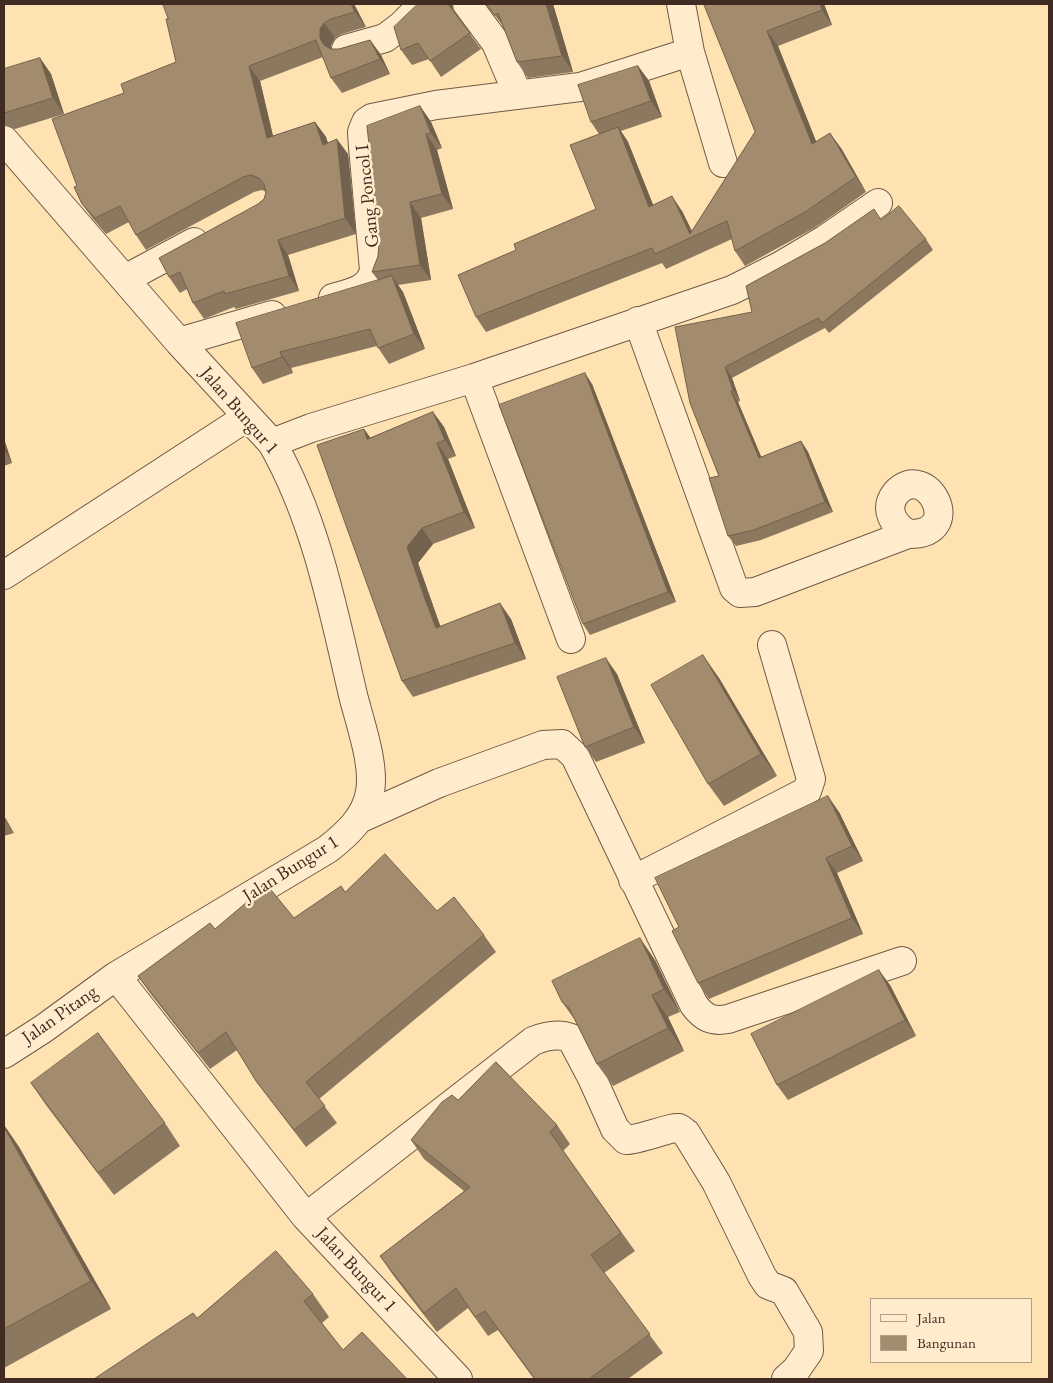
<!DOCTYPE html>
<style>
body{margin:0}
#map{position:relative;width:1053px;height:1383px;overflow:hidden;background:#ffe2b2;font-family:"EB Garamond",serif}
canvas{display:block}
.frame{position:absolute;inset:0;border:5px solid #402c22;pointer-events:none}
.legend{position:absolute;left:870px;top:1298px;width:162px;height:65px;box-sizing:border-box;background:#ffeccd;border:1px solid #b39f89;margin:0;padding:6px 9px;list-style:none;font-size:15px;color:#402c22}
.legend li{display:flex;align-items:center;gap:10px;height:25px}
.legend b{width:25px;border:1px solid #b39f89}
</style>
<div id="map">
<canvas width="1053" height="1383"></canvas>
<div class="frame"></div>
<ul class="legend">
<li><b style="height:6px;background:#ffeccd"></b>Jalan</li>
<li><b style="height:14px;background:#a38b6d"></b>Bangunan</li>
</ul>
</div>
<script>
const c = document.querySelector('canvas').getContext('2d');
c.lineJoin = 'round';
function stroke(path, color, width, dash) { c.strokeStyle = color; c.lineWidth = width; c.lineCap = dash ? 'butt' : 'round'; c.setLineDash(dash || []); c.stroke(path); }
function paint(path, color) { c.fillStyle = color; c.fill(path, 'evenodd'); }
function drawText(font, color, halo, rows, align = 'center') {
  c.font = font + ' "EB Garamond",serif'; c.lineWidth = 5; c.setLineDash([]); c.textBaseline = 'middle'; c.strokeStyle = halo; c.fillStyle = color; for (const [text, x, y, turn = 0] of rows) {
    c.save(); c.translate(x, y); c.rotate((+turn || 0) * Math.PI / 180); c.textAlign = isNaN(turn) ? turn : align; if (halo) c.strokeText(text, 0, 0); c.fillText(text, 0, 0); c.restore();
  }
}
const minor = new Path2D(`
 M467,4L496,43L518,95
 M681,4L690,52L723,163
 M346,49L385,38L401,26L423,4
 M4,140L179,342L272,443C316,520 333,609 353,695C360,723 375,764 370,792C366,817 347,834 328,849L116,976L43,1029L4,1054
 M125,279L194,242
 M333,298C350,293 370,290 374,270L363,147L362,132L366,122L372,118L436,105L580,87L690,52
 M638,321L734,588L740,593L755,592L908,534C968,535 926,459 896,493C883,509 894,526 908,534
 M179,342L272,315
 M474,378L571,639
 M272,443L311,428L474,378L732,290L780,266L824,240L878,203
 M4,575L247,417
 M359,819L439,783L543,745L562,744L575,756L694,1005C704,1018 712,1022 728,1019L902,961
 M633,880L807,791L811,779L772,645
 M116,976L306,1217L458,1379
 M306,1217L533,1041C545,1036 558,1033 571,1038L592,1078L615,1129L626,1140C639,1140 674,1126 679,1128C680,1128 684,1132 686,1133L716,1182L762,1276L768,1285L784,1291L808,1332L809,1351L796,1370L786,1379`);
stroke(minor, '#705a46', 30);
stroke(minor, '#ffeccd', 28);
paint(new Path2D(`
 M354,4L366,27L342,34L335,38L331,45V49H339L370,40L381,55L390,74L342,93L331,78L323,57L260,81L273,136L315,122L326,137L328,143L348,154L356,234L288,255L299,291L236,309L234,307L204,319L193,303L187,289L180,293L169,277L258,204L264,199L266,192L262,190L254,192L146,250L136,235L129,222L106,234L93,219L82,204L77,186L124,93L176,62L168,19Z
 M486,4H553L573,72L528,78L517,62L504,27Z
 M704,4H824L832,25L778,46L816,141L841,148L866,192L816,227L745,266L735,251L732,239L666,269L662,263L486,332L476,317L596,209L599,134L591,122L638,66L649,81L662,117L621,131L628,142L653,205L682,211L692,231L755,132Z
 M454,12L481,49L441,77L429,59L412,65L401,50Z
 M40,58L51,74L64,114L15,129L4,125V69Z
 M420,106L431,122L442,148L437,150L453,209L421,218L431,280L398,285L403,292L425,349L389,364L377,346L291,368L293,373L263,384L252,368L378,280L372,272L378,256Z
 M882,220L926,239L933,250L829,333L825,328L732,378L740,401L738,402L761,457L801,441L808,452L833,512L761,540L736,546L728,536L719,476L690,403L752,312Z
 M592,384L676,602L590,635L583,624Z
 M433,412L444,427L456,456L448,459L475,528L433,544L418,563L436,614L440,626L511,619L526,659L413,697L402,681L364,429L370,438Z
 M4,439L12,463L4,466Z
 M617,674L645,743L596,762L585,747Z
 M719,678L777,776L724,806L708,784Z
 M839,812L863,861L837,873L863,934L709,999L698,983L679,927Z
 M4,816L14,833L4,836Z
 M345,892L484,935L496,952L319,1099L337,1123L306,1147L268,1097L256,1081L237,1050L210,1069L150,993L138,976L215,929L294,918Z
 M655,960L680,1012L668,1017L684,1051L613,1086L597,1064L575,1020L562,1002Z
 M890,985L916,1036L788,1100L777,1085Z
 M31,1083L165,1123L180,1146L114,1195L46,1105Z
 M458,1100L557,1125L570,1144L563,1151L635,1251L604,1273L663,1353L628,1379H534L498,1330L488,1336L468,1308L437,1332L393,1275L380,1256L464,1191L424,1159L411,1140Z
 M4,1125L19,1147L111,1309L4,1368Z
 M313,1294L329,1317L322,1323L343,1350L197,1318Z`), '#8c785e');
paint(new Path2D(`
 M351,4H354L366,27L355,12Z
 M448,4H452L454,13Z
 M546,4H553L573,72L562,56Z
 M820,4H824L832,25L822,10Z
 M324,23L335,38L331,45V53L324,45L320,38V29Z
 M767,31L778,46L823,159L812,144Z
 M370,40L381,55L390,74L380,59Z
 M40,58L51,74L64,114L53,98Z
 M249,66L260,81L277,153L267,138Z
 M638,66L649,81L662,117L651,101Z
 M420,106L431,122L442,148L431,133Z
 M315,122L326,137L333,160L323,145Z
 M618,127L628,142L660,222L649,207Z
 M830,133L841,148L866,192L856,177Z
 M426,134L437,150L453,209L442,194Z
 M337,139L348,154L356,234L345,218Z
 M672,196L682,211L694,236L690,234Z
 M410,202L421,218L431,280L420,265Z
 M278,240L288,255L299,291L289,276Z
 M392,276L403,292L425,349L414,334Z
 M280,352L291,368L293,373L282,357Z
 M725,367L732,378L740,401L733,390Z
 M585,373L592,384L676,602L668,592Z
 M731,391L738,402L766,468L759,458Z
 M433,412L444,427L456,456L445,440Z
 M364,429L375,444L367,439Z
 M4,439L12,463L4,450Z
 M801,441L808,452L833,512L825,502Z
 M437,443L448,459L475,528L464,512Z
 M422,528L433,544L418,563L436,614L447,644L436,628L425,599L407,547Z
 M500,603L511,619L526,659L515,643Z
 M703,655L719,678L777,776L761,754Z
 M606,658L617,674L645,743L634,727Z
 M828,796L839,812L863,861L852,846Z
 M4,816L14,833L4,818Z
 M826,858L837,873L863,934L852,918Z
 M640,938L655,960L680,1012L664,989Z
 M879,970L890,985L916,1036L905,1020Z
 M652,995L668,1017L684,1051L668,1028Z
 M4,1125L19,1147L111,1309L91,1281L4,1127Z`), '#72614c');
const building = new Path2D(`
 M163,4H351L355,12L331,19L324,23L320,29V38L324,45L331,49H339L370,40L380,59L331,78L316,40L249,66L267,138L315,122L323,145L337,139L345,218L278,240L289,276L225,294L224,291L193,303L180,272L169,277L159,258L258,204L264,199L266,192L264,184L259,178L251,175L243,177L136,235L120,206L95,218L82,204L74,187L77,186L52,119L124,93L121,84L176,62L166,19H168Z
 M418,4H448L470,33L430,61L418,43L401,50L394,27Z
 M487,4H546L562,56L517,62L498,13L495,15Z
 M704,4H820L822,10L767,31L812,144L830,133L856,177L805,212L735,251L727,221L655,254L652,248L476,317L458,275L516,250L514,244L596,209L570,145L618,127L649,207L672,196L690,234L755,132Z
 M40,58L53,98L4,113V69Z
 M638,66L651,101L591,122L578,85Z
 M420,106L431,133L426,134L442,194L410,202L420,265L372,272L378,256L379,242L367,126Z
 M899,206L926,239L822,323L818,318L725,367L733,390L731,391L759,458L801,441L825,502L754,530L728,536L709,478L719,476L690,403L675,327L752,312L746,286L825,243L874,209L881,220Z
 M392,276L414,334L378,348L370,329L280,352L282,357L252,368L236,323Z
 M585,373L668,592L583,624L499,405Z
 M433,412L445,440L437,443L464,512L422,528L407,547L425,599L436,628L500,603L515,643L402,681L317,445L364,429L367,439Z
 M703,655L761,754L708,784L651,685Z
 M606,658L634,727L585,747L557,677Z
 M828,796L852,846L826,858L852,918L698,983L672,931L679,927L655,878Z
 M385,854L437,911L454,897L484,935L306,1082L325,1106L294,1130L256,1081L226,1032L198,1053L138,976L210,923L215,929L267,885L294,918L341,886L345,892Z
 M640,938L664,989L652,995L668,1028L597,1064L569,1008L562,1002L552,981Z
 M879,970L905,1020L777,1085L751,1034Z
 M98,1033L165,1123L98,1173L31,1083Z
 M496,1062L557,1125L550,1132L621,1233L591,1255L650,1334L589,1379H535L485,1311L475,1317L456,1288L424,1313L380,1256L470,1187L411,1140L442,1102L452,1095L458,1100Z
 M4,1127L91,1281L4,1329Z
 M276,1251L313,1294L304,1301L343,1350L362,1332L407,1379H94L193,1313L197,1318Z`);
paint(building, '#a38b6d');
stroke(building, '#72614c', 1);
drawText('19px', '#402c22', '#ffeccd', [
 ["Gang Poncol I",368,196,-96],
 ["Jalan Bungur 1",239,411,49],
 ["Jalan Bungur 1",291,869,-32],
 ["Jalan Pitang",60,1015,-35],
 ["Jalan Bungur 1",356,1270,47]
]);
</script>
